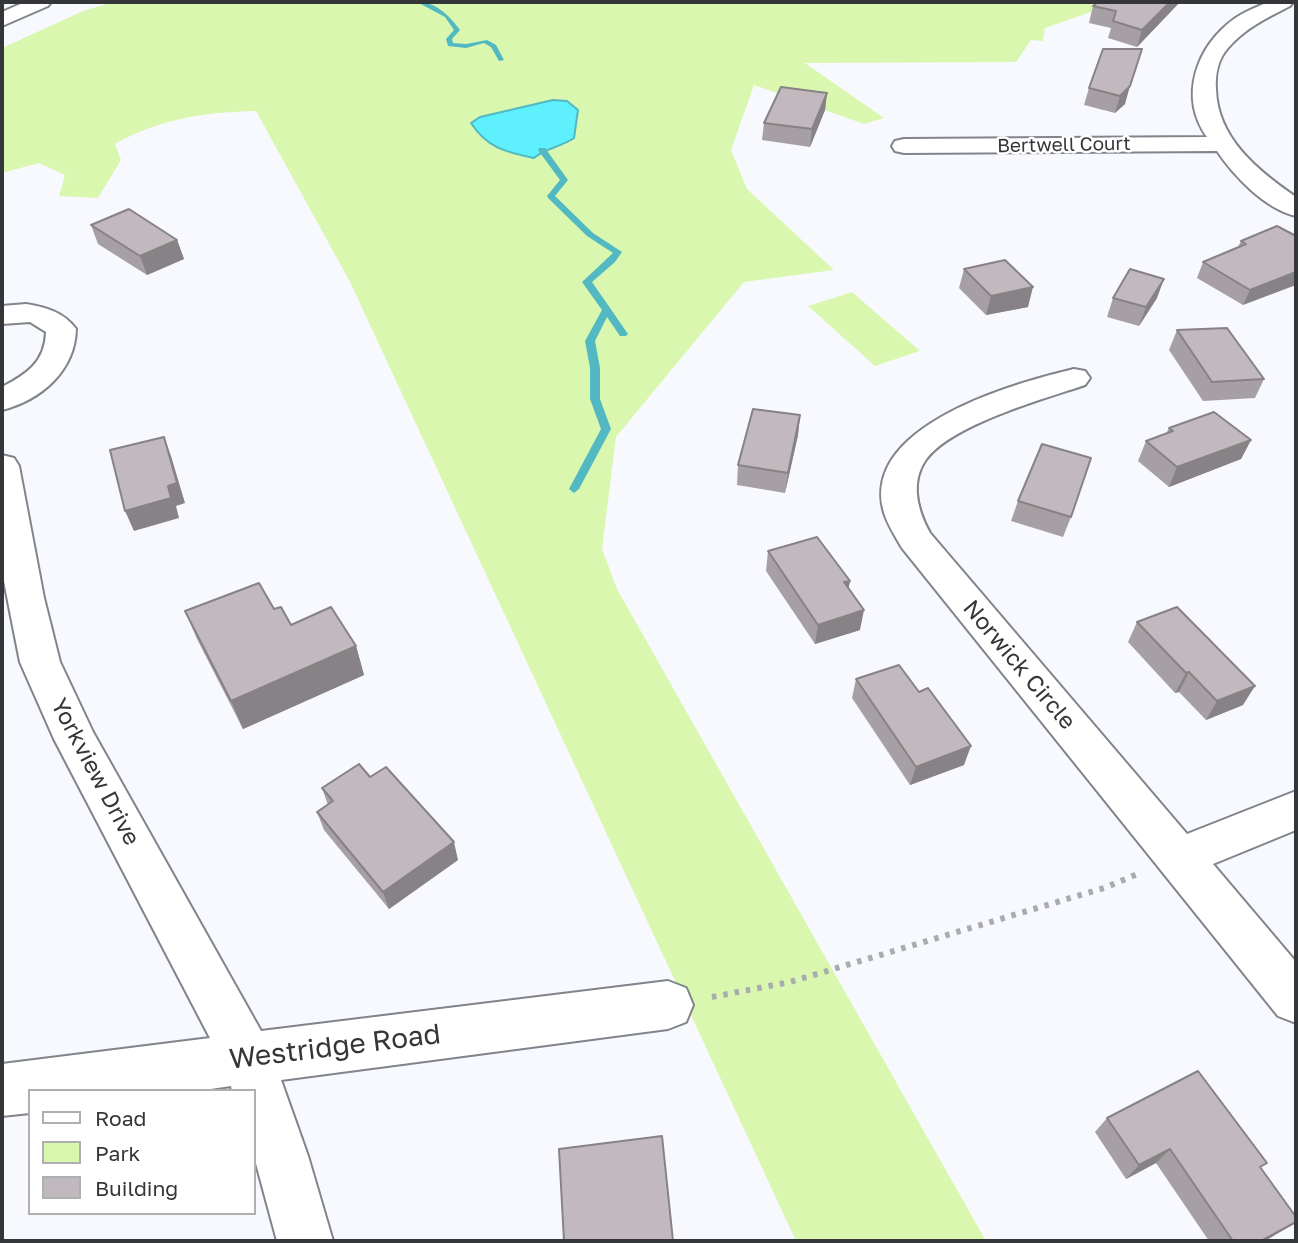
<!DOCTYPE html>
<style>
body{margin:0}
#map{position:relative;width:1298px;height:1243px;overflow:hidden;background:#f8f9fe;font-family:"Golos Text",sans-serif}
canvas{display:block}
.frame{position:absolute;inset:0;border:4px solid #353639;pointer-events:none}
.legend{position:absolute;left:28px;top:1089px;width:228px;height:126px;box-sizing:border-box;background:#fff;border:2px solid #aeafb0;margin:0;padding:9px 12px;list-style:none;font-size:21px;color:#353639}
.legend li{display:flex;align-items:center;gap:14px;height:35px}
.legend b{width:35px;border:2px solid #aeafb0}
</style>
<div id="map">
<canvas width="1298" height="1243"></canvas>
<div class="frame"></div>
<ul class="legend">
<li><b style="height:9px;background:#fff"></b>Road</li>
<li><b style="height:19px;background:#daf7b0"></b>Park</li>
<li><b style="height:19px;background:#c1b9be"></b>Building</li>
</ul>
</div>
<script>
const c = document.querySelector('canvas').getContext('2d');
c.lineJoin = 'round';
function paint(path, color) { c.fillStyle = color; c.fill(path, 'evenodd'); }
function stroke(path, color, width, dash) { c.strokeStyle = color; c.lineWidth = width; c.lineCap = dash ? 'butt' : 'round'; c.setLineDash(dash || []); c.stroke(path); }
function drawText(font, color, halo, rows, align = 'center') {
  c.font = font + ' "Golos Text",sans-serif'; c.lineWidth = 5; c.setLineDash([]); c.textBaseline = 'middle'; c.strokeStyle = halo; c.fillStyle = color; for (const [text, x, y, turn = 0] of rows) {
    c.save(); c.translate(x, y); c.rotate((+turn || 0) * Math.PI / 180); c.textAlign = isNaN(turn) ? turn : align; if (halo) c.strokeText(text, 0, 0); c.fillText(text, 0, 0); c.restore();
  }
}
paint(new Path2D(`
 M114,2H1112L1114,4L1045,28L1043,41L1031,40L1016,62L805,63L884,118L864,124L754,85L731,150L747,189L834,270L744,282L616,437L602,549L617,589L986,1241H796L350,282L256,111C207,112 158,119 115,144L121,160L98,198L59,196L65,175L39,163L2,173V48L83,11Z
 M852,292L920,351L875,366L808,306Z`), '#daf7b0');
const water = new Path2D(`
 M553,100L567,101L578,110L574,138C561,147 546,148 534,158C506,152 487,148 471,123L480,117Z`);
paint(water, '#5ef1fd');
stroke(water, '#52b9c2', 2);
paint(new Path2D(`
 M417,2C435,1 450,16 460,30L452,39L453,43L466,44L487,40L496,45L504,60L499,61L491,47L484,43L466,48L448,46L446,39L454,30L445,17Z
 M539,148H545L568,180L555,196L593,233L622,252L615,262L592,282L628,334L626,336H620L607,317L595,341L600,368V399L611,429L579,489L574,493L569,489L601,429L590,399V368L585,341L602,310L582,282L613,253L587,236L548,198L547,196L560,180L538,150Z`), '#52b9c2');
const minor = new Path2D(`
 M25,2H51L48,6L2,26V12Z
 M1268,2H1293L1290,6C1267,18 1245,28 1228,48C1218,59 1215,75 1216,89C1217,138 1258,171 1296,197V216C1265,209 1234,176 1217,151L904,153L895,151L892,146L895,141L904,139L1207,137C1178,96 1197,46 1234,19C1244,12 1257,7 1268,2Z
 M26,304C45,307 64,312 76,329C75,371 41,400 2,410V387C27,374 45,362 46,332L30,322L2,324V306Z
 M1074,369L1085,371L1090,378L1085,385C1044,399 949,425 925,461C910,484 918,511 930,533L1187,834L1296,791V830L1213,864L1296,962V1023L1278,1016L902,548C895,536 886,522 883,509C863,425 1015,383 1074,369Z
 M2,455L14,458L19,466L44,598L60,662L93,732L261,1031L668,981L686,988L693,1005L686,1022L668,1029L281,1080L308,1156L333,1241H277L254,1156V1091H232L231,1086L197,1091H30V1113L2,1116V1064L210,1038L54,739L20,662L2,571Z`);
stroke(minor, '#81848b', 4);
stroke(new Path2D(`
 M712,997L790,982L1104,888L1140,873`), '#aaabaf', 6, [4.5, 7]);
paint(minor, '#fff');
paint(new Path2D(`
 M1180,2L1137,47L1108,38L1111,28L1089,23L1093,6Z
 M1103,49L1125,104L1115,113L1084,105L1089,88Z
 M827,93L825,110L810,147L762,140L764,123Z
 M91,225L177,240L184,259L147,275L98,244Z
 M1296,236L1243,305L1197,278L1203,262L1238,247L1241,241Z
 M964,269L1028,307L986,315L959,288Z
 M1113,298H1157L1139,326L1107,317Z
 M1177,330L1264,379L1255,398L1203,401L1169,350Z
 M800,415L798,435L785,493L737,485L738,465Z
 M1169,428L1251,440L1241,459L1169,487L1138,461L1146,441L1166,434Z
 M1018,501L1071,517L1063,537L1011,521Z
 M768,551L850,581L848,589L860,630L815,644L766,571Z
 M274,609L291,625L356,646L364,675L243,729L197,639L185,611Z
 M1137,622L1243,705L1206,720L1179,692L1175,693L1128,642Z
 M856,679L964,765L910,785L852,698Z
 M370,777L458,860L389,909L324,830L317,812L328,805L322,788Z
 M1107,1118L1260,1168L1296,1222L1265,1241H1209L1156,1163L1126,1179L1095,1132Z`), '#a69fa3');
paint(new Path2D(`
 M1170,2H1180L1137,47L1142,30Z
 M1130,86L1125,104L1115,113L1120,96Z
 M827,93L825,110L810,147L812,129Z
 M177,240L184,259L147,275L140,256Z
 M1296,272V285L1243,305L1250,290Z
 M1164,279L1157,298L1139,326L1146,307Z
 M1033,287L1028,307L986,315L991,296Z
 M800,415L798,435L785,493L788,473Z
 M164,437L171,456L185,503L176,506L179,518L134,531L125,511L168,486Z
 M1251,440L1241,459L1169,487L1177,467Z
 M850,581L846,600L844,582Z
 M864,610L860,630L815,644L818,625Z
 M356,646L364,675L243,729L231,701Z
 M1189,672L1179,692L1175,693L1186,673Z
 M1255,686L1243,705L1206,720L1217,701Z
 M971,746L964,765L910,785L916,767Z
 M454,842L458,860L389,909L383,892Z
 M1170,1149L1156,1163L1126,1179L1139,1165Z
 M1296,1222L1265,1241H1261Z`), '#878285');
const building = new Path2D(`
 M1098,2H1170L1142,30L1113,21L1116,11L1093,6Z
 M1103,49H1142L1130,86L1120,96L1089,88Z
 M781,87L827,93L812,129L764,123Z
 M129,209L177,240L140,256L91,225Z
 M1277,226L1296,236V272L1250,290L1203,262L1246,244L1241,241Z
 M1005,260L1033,287L991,296L964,269Z
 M1130,269L1164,279L1146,307L1113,298Z
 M1227,328L1264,379L1212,382L1177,330Z
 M753,409L800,415L788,473L738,465Z
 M1214,412L1251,440L1177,467L1146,441L1173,431L1169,428Z
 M164,437L177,483L168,486L171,498L125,511L110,450Z
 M1042,444L1091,458L1071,517L1018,501Z
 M817,537L850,581L844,582L864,610L818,625L768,551Z
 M259,583L274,609L281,607L291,625L331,607L356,646L231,701L185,611Z
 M1177,607L1255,686L1217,701L1189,672L1186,673L1137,622Z
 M899,665L919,692L928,688L971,746L916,767L856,679Z
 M359,764L370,777L386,767L454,842L383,892L317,812L333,801L322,788Z
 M1198,1071L1267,1163L1260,1167L1296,1217V1222L1261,1241H1233L1170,1149L1139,1165L1107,1118Z
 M662,1136L673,1241H564L559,1149Z`);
paint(building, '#c1b9be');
stroke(building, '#878285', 2);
drawText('19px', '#353639', '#fff', [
 ["Bertwell Court",1064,145,-1]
]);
drawText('23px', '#353639', '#fff', [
 ["Norwick Circle",1019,665,50],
 ["Yorkview Drive",95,772,62]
]);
drawText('28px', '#353639', '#fff', [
 ["Westridge Road",335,1047,-7]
]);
</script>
